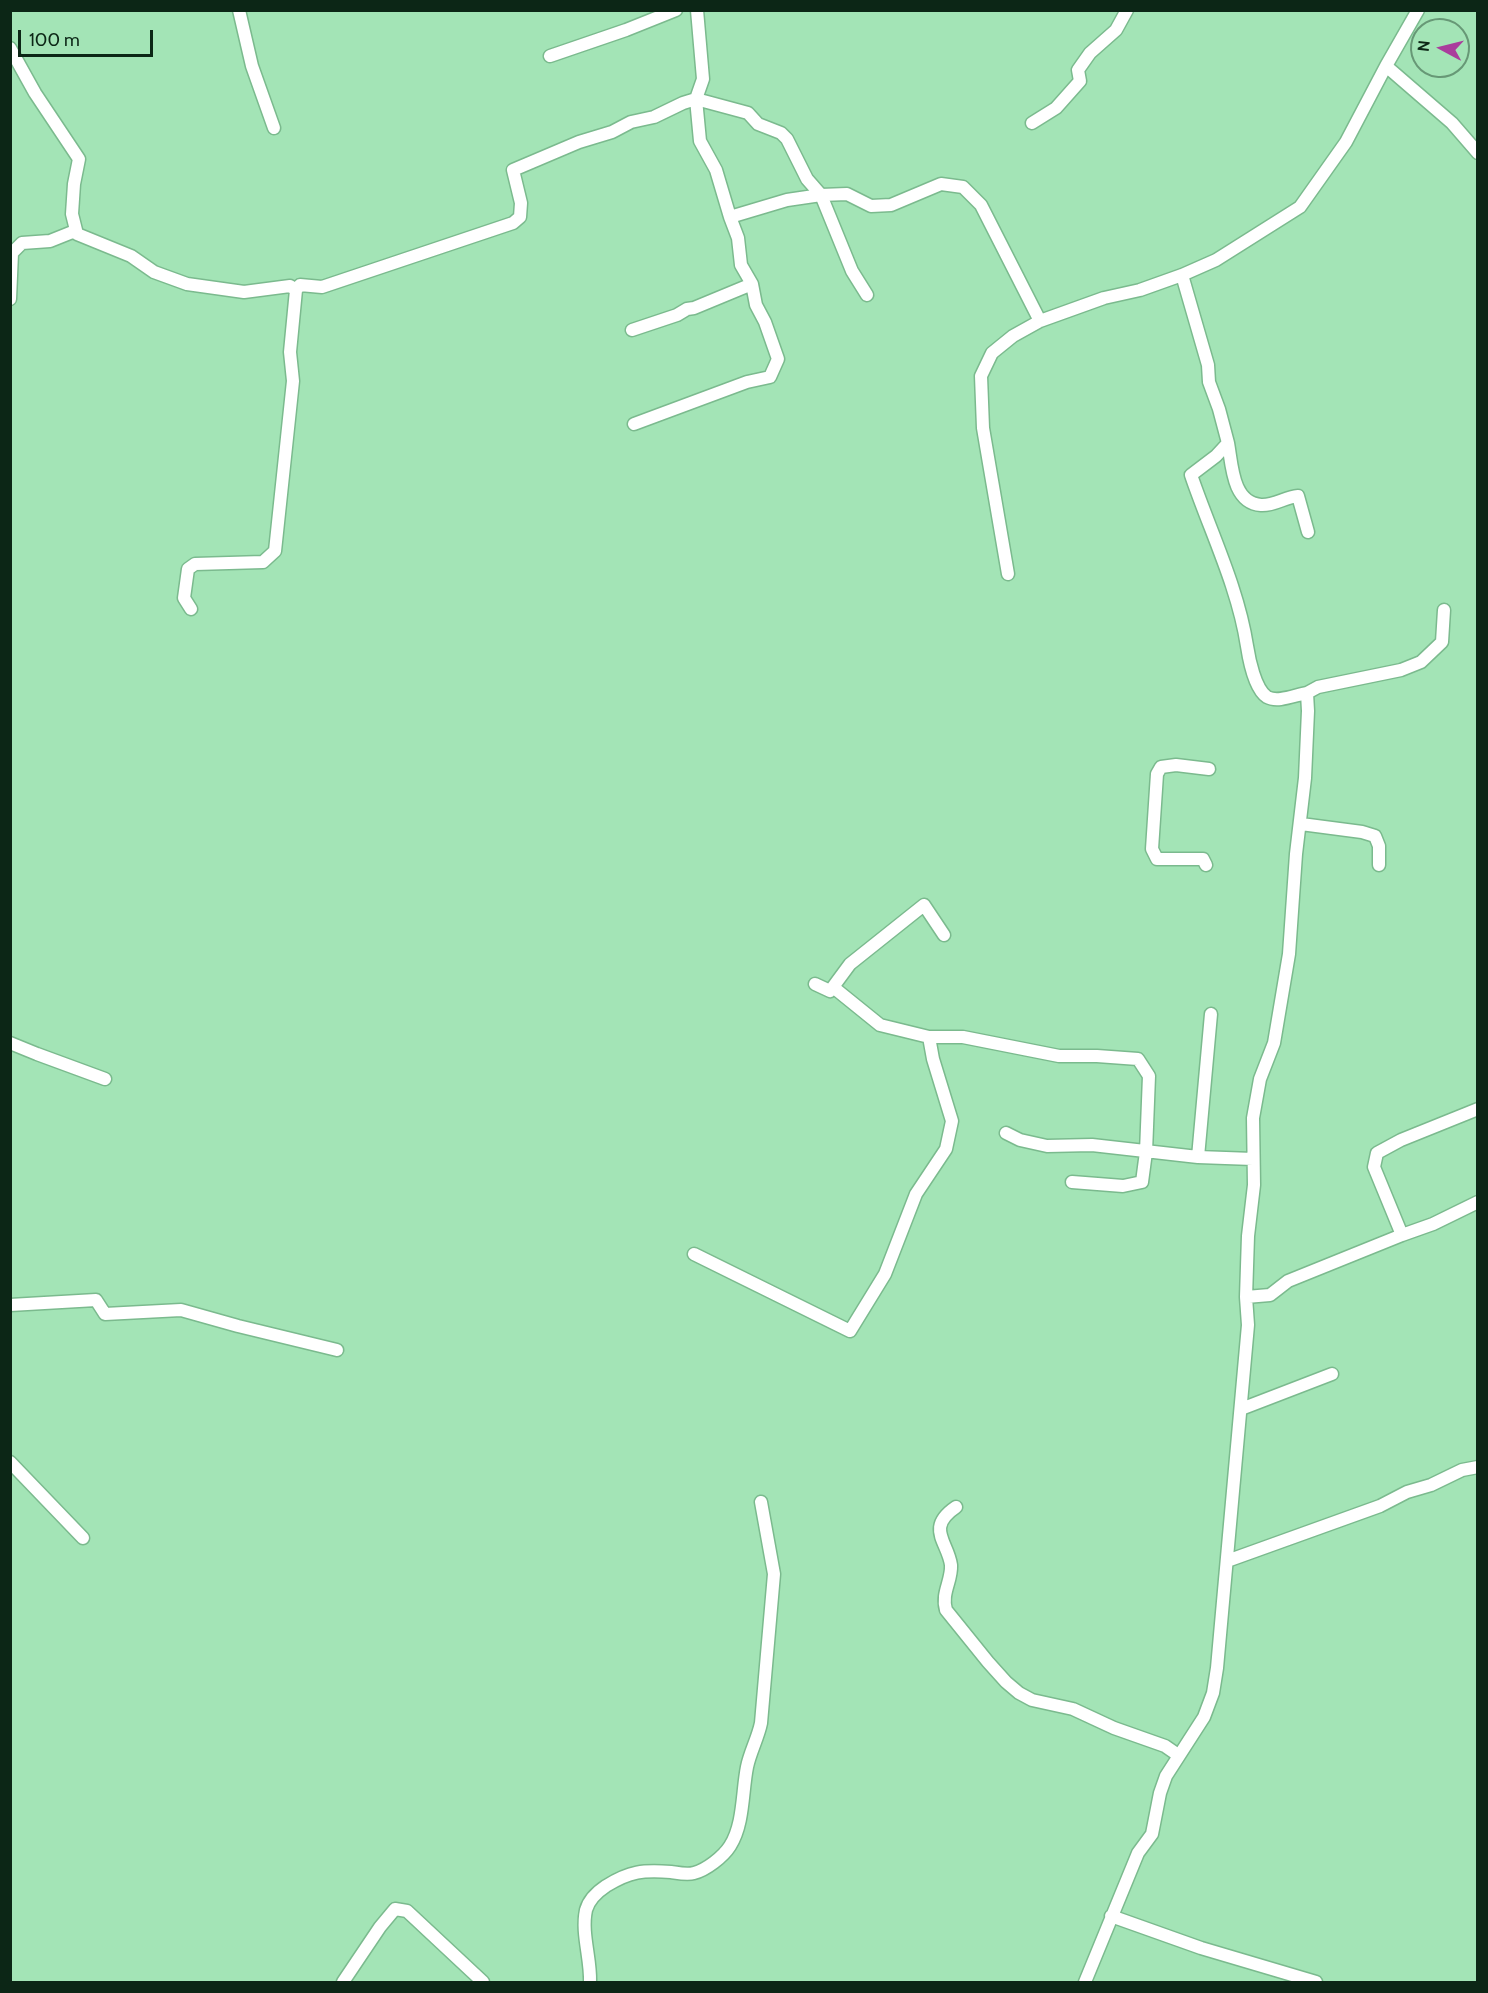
<!DOCTYPE html>
<style>
body{margin:0}
#map{position:relative;width:1488px;height:1993px;overflow:hidden;background:#a3e4b6;font-family:Cabin,sans-serif}
canvas{display:block}
.frame{position:absolute;inset:0;border:12px solid #0c2616;pointer-events:none}
.north{position:absolute;left:1410px;top:18px;width:60px;height:60px;box-sizing:border-box;background:#a3e4b6;border:2px solid #679876;border-radius:50%;rotate:277deg;font-size:16px;font-weight:700;line-height:24px;text-align:center;color:#0c2616}
.north::after{content:'';display:block;margin:auto;width:21px;height:27px;background:#aa3d9c;clip-path:polygon(50% 0,100% 100%,50% 72%,0 100%)}
.scale{position:absolute;left:18px;top:30px;width:135px;height:27px;box-sizing:border-box;border:3px solid #0c2616;border-top:0;padding-left:8px;font-size:18px;line-height:21px;white-space:nowrap;color:#0c2616;-webkit-text-stroke:4px #a3e4b6;paint-order:stroke}
</style>
<div id="map">
<canvas width="1488" height="1993"></canvas>
<div class="frame"></div>
<div class="north">N</div>
<div class="scale">100 m</div>
</div>
<script>
const c = document.querySelector('canvas').getContext('2d');
c.lineJoin = 'round';
function stroke(path, color, width, dash) { c.strokeStyle = color; c.lineWidth = width; c.lineCap = dash ? 'butt' : 'round'; c.setLineDash(dash || []); c.stroke(path); }
const minor = new Path2D(`
 M239,10L252,66L274,128
 M10,48L35,93L79,159L74,184L72,214L77,234L131,256L154,272L187,284L244,292L290,286L296,290L300,285L322,287L513,223L520,217L521,203L513,170L579,142L612,132L631,122L654,117L683,103L696,99L703,79L697,10
 M550,56L626,30L676,10
 M1386,66L1452,123L1478,153
 M1032,123L1056,108L1080,81L1078,70L1090,53L1116,30L1127,10
 M1182,275L1208,365L1209,382L1219,409L1228,443L1216,456L1191,475C1210,531 1238,587 1247,646C1249,659 1255,689 1267,697C1278,703 1295,695 1307,693L1308,711L1305,778L1296,854L1289,954L1274,1043L1260,1079L1253,1118L1254,1185L1248,1236L1246,1297L1270,1295L1288,1281L1402,1235
 M867,295L852,271L821,195L787,200L730,217L716,170L700,141L696,99L748,113L758,124L781,133L787,139L807,179L821,195L847,194L871,206L891,205L941,184L963,187L981,205L1040,321L1104,298L1140,290L1182,275L1216,260L1300,207L1346,142L1386,66L1418,10
 M10,299L12,253L22,243L50,241L75,231
 M632,330L677,315L687,309L694,308L752,284
 M634,424L747,382L770,377L778,359L765,322L756,305L752,284L741,265L738,238L730,217
 M1228,443C1232,464 1232,503 1261,505C1274,506 1285,497 1298,496L1308,532
 M1008,574L983,428L981,376L992,353L1013,336L1040,321
 M191,609L184,598L188,569L195,564L263,562L275,551L293,381L290,352L296,290
 M1307,693L1318,687L1401,670L1421,662L1442,642L1444,610
 M1301,824L1362,832L1375,836L1379,846V865
 M1206,865L1203,859H1157L1152,849L1157,774L1161,767L1176,765L1209,769
 M815,984L830,991L833,987L880,1025L929,1037H963L1059,1056H1097L1138,1059L1149,1076L1146,1152L1142,1182L1123,1186L1072,1182
 M833,987L850,964L924,905L944,935
 M10,1043L37,1054L105,1079
 M1478,1109L1401,1140L1377,1153L1374,1167L1402,1235L1433,1224L1478,1202
 M1006,1133L1020,1140L1047,1146L1092,1145L1198,1157L1253,1159
 M1198,1157L1211,1014
 M694,1254L850,1331L885,1274L916,1194L946,1149L952,1121L933,1059L929,1037
 M10,1305L96,1300L105,1314L181,1310L238,1326L337,1350
 M1241,1409L1332,1374
 M10,1462L83,1538
 M956,1507C925,1528 948,1542 951,1565C952,1581 941,1593 946,1610L988,1662L1006,1682L1019,1693L1032,1700L1073,1709L1114,1728L1165,1746L1178,1755
 M1227,1561L1380,1506L1407,1492L1431,1485L1462,1470L1478,1467
 M1111,1916L1201,1948L1316,1982
 M343,1982L380,1927L395,1909L407,1911L483,1982
 M590,1982C591,1959 581,1933 586,1910C589,1899 597,1892 606,1886C630,1871 643,1870 671,1872C678,1873 687,1875 694,1873C706,1870 723,1857 730,1846C744,1824 742,1792 747,1767C750,1752 758,1738 761,1723L774,1574L761,1502
 M1085,1982L1138,1853L1152,1834L1160,1793L1166,1776L1204,1717L1213,1693L1217,1668L1248,1325L1246,1297`);
stroke(minor, '#7bba8e', 15);
stroke(minor, '#fff', 12);
</script>
